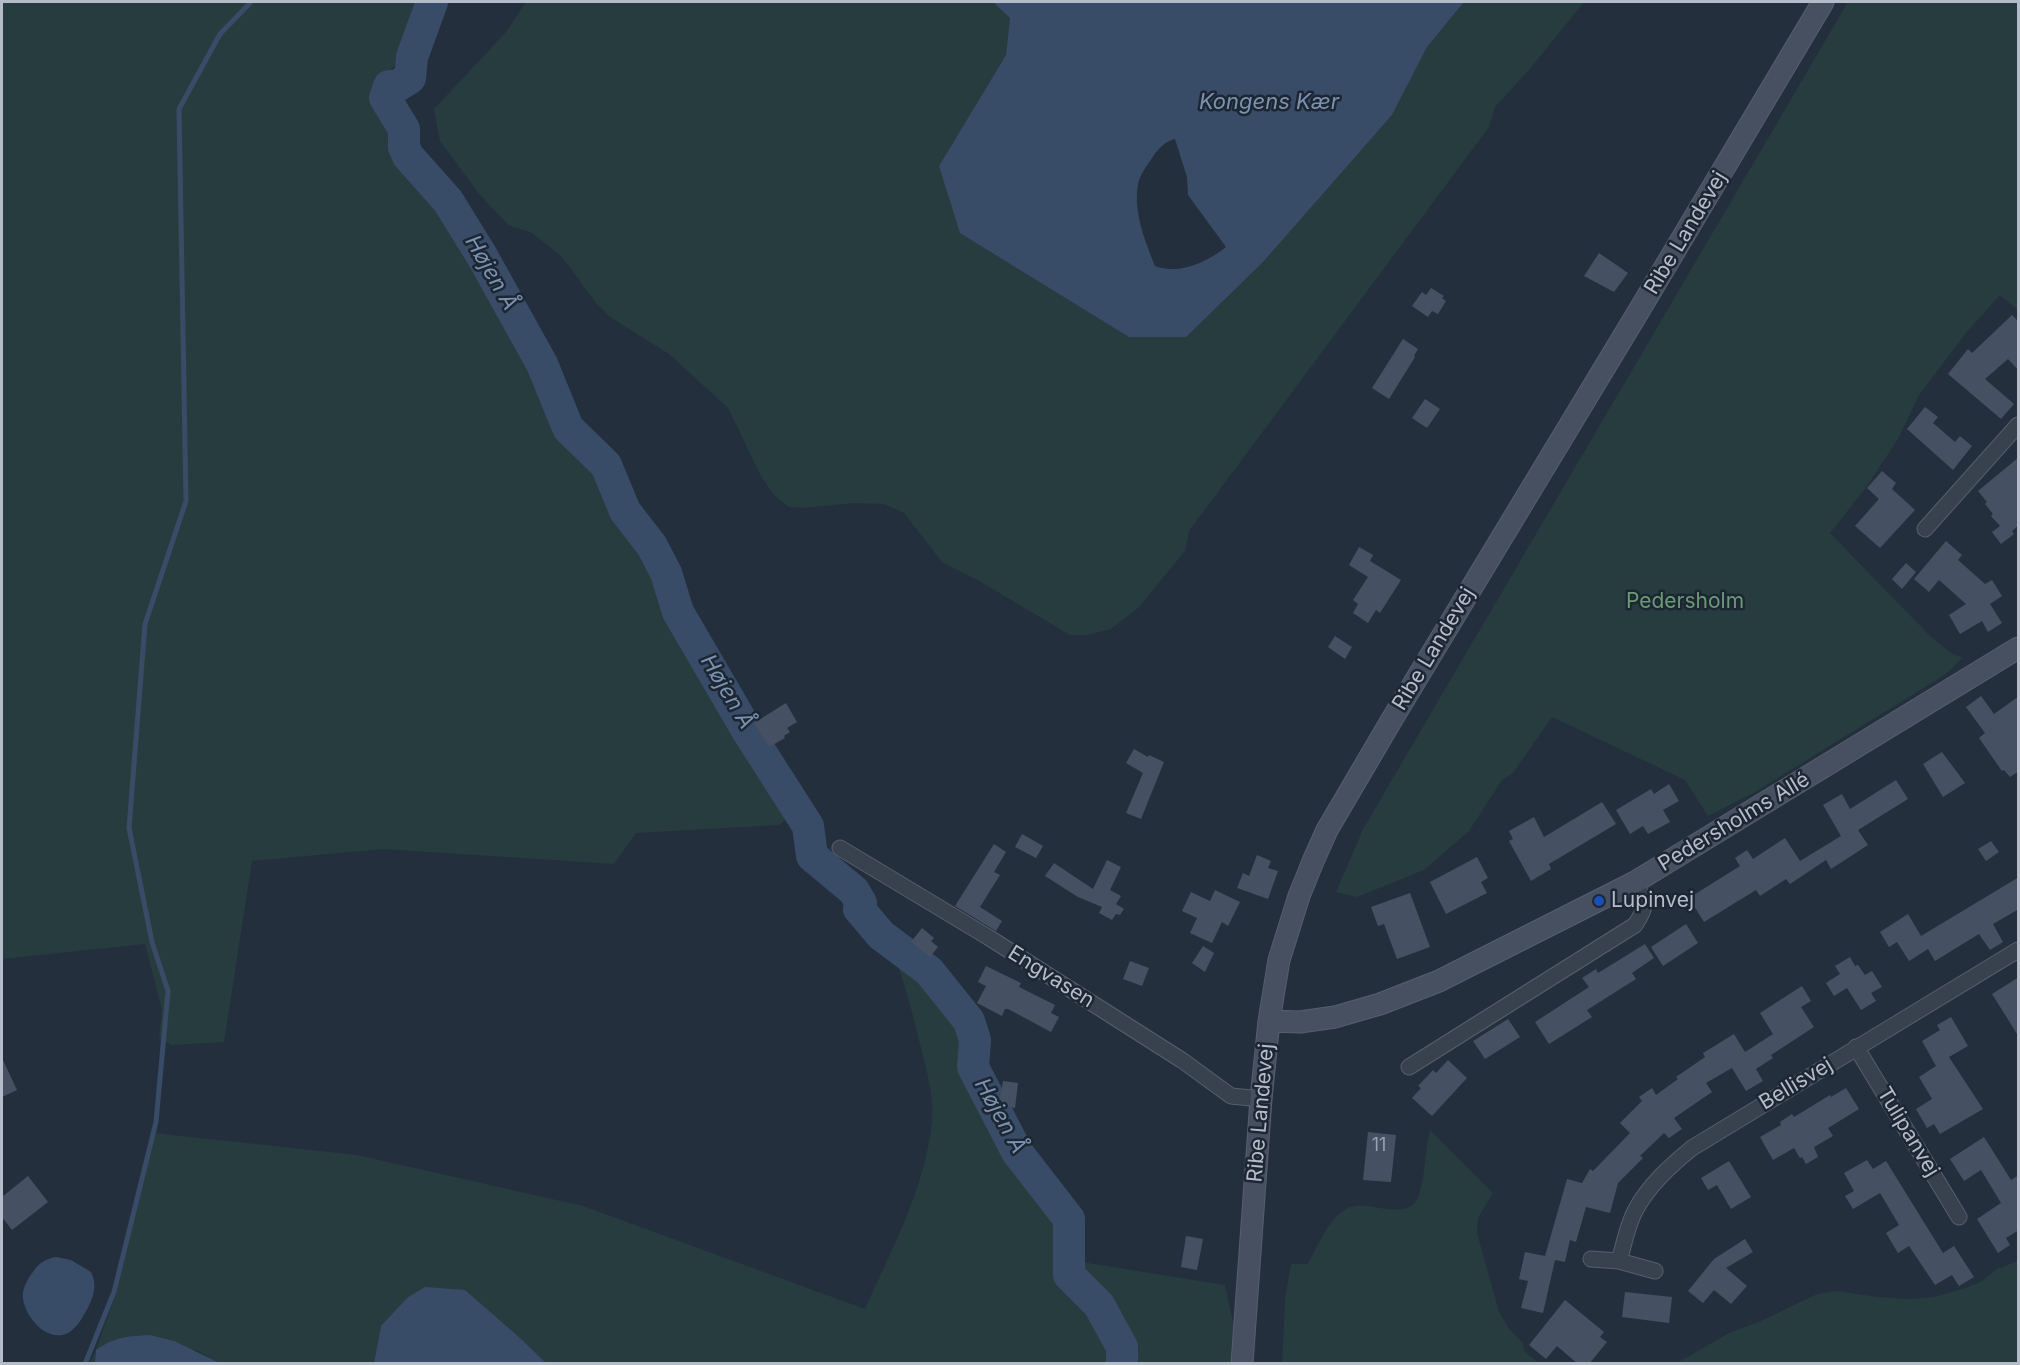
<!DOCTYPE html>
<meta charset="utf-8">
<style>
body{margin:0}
#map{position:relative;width:2020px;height:1365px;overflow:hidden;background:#242f3e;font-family:Inter,sans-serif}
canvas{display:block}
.frame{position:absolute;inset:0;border:3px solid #b4bcc9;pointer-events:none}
</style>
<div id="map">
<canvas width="2020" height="1365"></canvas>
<div class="frame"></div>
</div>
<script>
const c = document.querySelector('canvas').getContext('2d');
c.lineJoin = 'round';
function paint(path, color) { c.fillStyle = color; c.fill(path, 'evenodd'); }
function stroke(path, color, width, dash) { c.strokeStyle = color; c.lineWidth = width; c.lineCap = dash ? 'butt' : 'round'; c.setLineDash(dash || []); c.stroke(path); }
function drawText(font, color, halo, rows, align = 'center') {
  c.font = font + ' Inter,sans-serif'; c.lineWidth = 5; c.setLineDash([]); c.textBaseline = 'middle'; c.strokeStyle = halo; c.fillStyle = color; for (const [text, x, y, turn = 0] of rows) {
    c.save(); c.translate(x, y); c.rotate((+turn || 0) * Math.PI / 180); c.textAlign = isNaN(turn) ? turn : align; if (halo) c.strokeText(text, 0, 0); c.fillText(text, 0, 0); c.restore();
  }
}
paint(new Path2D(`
 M2,2H416L394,67L382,77L380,100L404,129V147L408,156L448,201L482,256L542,364L568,428L606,465L625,511L652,546L665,573L678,612L748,732L797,809L779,825L636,833L614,864L383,849L252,861L224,1042L172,1045L159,1038L162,1010L145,944L2,959Z
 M526,2H993L1010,18L1006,55L939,166L1129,337L1264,261L1392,115L1427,47L1464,2H1584L1529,70L1495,107L1489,127L1189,531L1185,551L1138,608L1111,629L1087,635H1070L981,582L942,562L904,513L884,504L854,503L805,508L789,507L773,494L761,476L728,408L669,354L610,317L596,303L562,257L532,233L508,225L480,195L440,141L434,109L506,32Z
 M1848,2H2018V310L2000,295L1966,333L1919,395L1898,439L1865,489L1830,533L1931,637L1951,653L1963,658L1943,676L1755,792L1708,816L1685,780L1552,717L1513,773L1502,780L1469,831L1424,870L1357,897L1336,892L1363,829Z
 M895,956L939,974L966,1004L988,1083L998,1104L1036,1170L1073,1216L1075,1261L1225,1285L1234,1327L1231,1363H546L493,1315L381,1326L374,1363H220L196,1350H96L95,1363L89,1364L96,1350L116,1294L154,1133L357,1155L583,1206L865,1309C892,1248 926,1187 932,1120C934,1095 926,1068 920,1044C913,1014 905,985 895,956Z
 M1430,1130L1493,1193L1478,1218L1477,1233L1499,1312L1508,1327L1523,1343L1524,1351L1538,1363H1282L1285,1299L1291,1264H1308C1319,1244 1328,1219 1348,1208C1367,1199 1401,1220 1415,1202C1425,1191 1425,1147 1430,1130Z
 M2018,1261V1363H1677L1729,1333L1761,1321L1817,1294L1836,1291L1877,1297L1909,1299L1934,1297L1966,1288L1982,1281L1997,1269Z`), '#263c3f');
paint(new Path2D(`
 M993,2H1464L1427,47L1392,115L1264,261L1186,337H1129L960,233L939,166L1006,55L1010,18ZM1175,139L1187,177L1188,195L1226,247C1206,263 1179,275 1155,266C1145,241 1133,212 1138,184C1140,174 1148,164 1154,155C1159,148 1167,140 1175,139Z
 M56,1257L71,1260L91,1272C98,1285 93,1299 86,1311C82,1319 76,1328 68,1333C46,1344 21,1313 23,1293C24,1285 29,1277 33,1272C39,1263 45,1259 56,1257Z
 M425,1287L465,1290L521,1339L546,1363H374L381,1326L407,1298Z
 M150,1335L174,1341L220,1363H95L96,1350C115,1337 128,1336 150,1335Z`), '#394c67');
stroke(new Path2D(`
 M85,1364L114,1292L156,1122L168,991L152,942L129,828L145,624L186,501L179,109L220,34L251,2`), '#394c67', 5);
stroke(new Path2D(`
 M432,2L412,57L410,78L397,86H389L385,98L404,129V147L408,156L448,201L482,256L542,364L568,428L606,465L625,511L652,546L666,573L678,612L748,732L808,826L812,856L854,891L861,903L859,909L881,935L929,971L969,1021L975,1040L973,1067L1017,1152L1069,1219V1275L1099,1305L1122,1347V1364`), '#394c67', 32);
paint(new Path2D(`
 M1599,253L1628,273L1614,292L1584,276Z
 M1431,288L1444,296L1442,298L1446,301L1438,314L1432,311L1428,317L1412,306L1422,292L1426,295Z
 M2012,315L2019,322V371L2008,359L1985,379L2014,404L2001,419L1948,374L1968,349L1972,353Z
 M1403,339L1418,349L1414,356L1415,357L1389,399L1372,388Z
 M1425,399L1440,409L1427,428L1412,418Z
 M1925,407L1938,417L1933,423L1955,442L1960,436L1972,446L1953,470L1907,429Z
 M2019,457V525L2012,531L2014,534L2001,544L1992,532L2000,526L1991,516L1993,514L1985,504L1987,502L1978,491Z
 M1882,471L1896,483L1892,489L1915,510L1880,548L1855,526L1879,499L1867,488Z
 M1946,541L1962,555L1958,560L1985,584L1992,580L2002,596L1990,604L2002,623L1988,632L1982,621L1960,634L1949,615L1966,604L1939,580L1929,592L1914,579Z
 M1359,547L1373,555L1370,561L1401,580L1380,613L1376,610L1368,623L1353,613L1358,604L1353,600L1368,577L1349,565Z
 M1906,563L1916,572L1902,589L1892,579Z
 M1335,636L1352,647L1345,659L1328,647Z
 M1981,696L1994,714L2019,696V771L2010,777L2004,770L2002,771L1979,738L1985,733L1966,707Z
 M786,703L797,722L787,728L790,732L784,736L785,738L769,747L754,723Z
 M1134,749L1148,757L1149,755L1164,762L1141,819L1126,813L1143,773L1126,763Z
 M1942,752L1965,783L1943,797L1923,764Z
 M1896,780L1908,799L1858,830L1868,845L1831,869L1826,860L1790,884L1786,879L1760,896L1756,890L1704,922L1689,898L1740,866L1735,858L1747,850L1753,859L1785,838L1800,861L1841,836L1823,805L1842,794L1850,809Z
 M1669,784L1679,801L1663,810L1670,822L1648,834L1643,826L1630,834L1616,810L1651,789L1654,794Z
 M1602,802L1616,824L1549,864L1551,869L1531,881L1509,841L1513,839L1509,831L1534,817L1544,837Z
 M1022,834L1043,846L1036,858L1015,847Z
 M1991,841L1999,852L1986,861L1978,849Z
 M994,844L1006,852L994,872L1000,875L980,907L1002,921L996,931L955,906Z
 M1257,855L1271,861L1268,868L1278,871L1268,899L1237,888L1243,873L1249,876Z
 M1477,857L1488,878L1481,882L1487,893L1446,914L1430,882Z
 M1107,860L1121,867L1110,890L1121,896L1116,904L1124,909L1120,915L1116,914L1112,920L1099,913L1102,907L1078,897L1045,876L1054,863L1093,889Z
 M2019,877V909L1993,924L2003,942L1990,950L1979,934L1935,961L1928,949L1909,961L1897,942L1889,947L1880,932L1908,914L1921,936Z
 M1215,890L1240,902L1228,926L1222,922L1212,943L1190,933L1197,918L1182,911L1191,892L1210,901Z
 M1410,893L1430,947L1397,959L1384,924L1378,926L1371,907Z
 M1686,924L1698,943L1663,966L1651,947Z
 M922,928L934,938L931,941L938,947L930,957L911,942Z
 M1645,944L1654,958L1632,973L1636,979L1587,1010L1592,1017L1549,1044L1535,1022L1589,987L1582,978L1596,969L1598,973Z
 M1203,946L1214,953L1205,972L1192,963Z
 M1850,957L1855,966L1858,965L1865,975L1872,971L1882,987L1871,993L1876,1001L1861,1010L1847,988L1834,996L1826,983L1840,974L1835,966Z
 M1130,961L1149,968L1142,986L1123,979Z
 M986,966L1021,983L1019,987L1055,1005L1051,1013L1059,1017L1051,1032L1008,1009H1005L1002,1016L977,1003L986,986L978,982Z
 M2019,977V1037L1992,994Z
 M1802,986L1811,1001L1801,1007L1814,1027L1771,1055L1773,1058L1756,1069L1763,1081L1746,1091L1732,1068L1706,1083L1712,1092L1674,1118L1682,1129L1669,1138L1664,1133L1640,1156L1643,1158L1618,1183L1610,1213L1586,1207L1576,1242L1570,1240L1565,1262L1555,1260L1543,1313L1521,1308L1528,1281L1519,1279L1525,1252L1545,1256L1567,1179L1582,1183L1590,1169L1593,1171L1630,1133L1620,1123L1642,1101L1639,1097L1652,1088L1656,1095L1678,1079L1676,1077L1705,1057L1703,1053L1734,1034L1745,1052L1773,1034L1760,1013Z
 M1951,1017L1968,1046L1949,1057L1983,1109L1940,1134L1934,1124L1927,1128L1916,1109L1932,1099L1919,1077L1936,1066L1922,1041L1940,1030L1937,1025Z
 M1508,1019L1520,1037L1485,1059L1473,1041Z
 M2,1058L17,1090L2,1097Z
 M1448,1060L1467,1078L1432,1116L1412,1098L1421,1088L1418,1086L1433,1070L1436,1073Z
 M1003,1081L1018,1083L1015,1108L999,1105Z
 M1846,1088L1859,1109L1828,1128L1833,1136L1814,1147L1818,1157L1806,1164L1802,1157L1800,1158L1794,1148L1773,1160L1760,1137L1781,1125L1780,1122L1792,1114L1794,1117L1830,1095L1831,1097Z
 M1368,1132L1396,1135L1391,1182L1363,1180Z
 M1984,1137L2011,1180L2019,1175V1230L2006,1238L2010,1245L1998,1253L1977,1219L2001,1203L1981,1170L1964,1181L1950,1159Z
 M1867,1160L1873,1169L1886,1161L1943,1253L1954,1246L1974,1277L1959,1286L1952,1275L1935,1285L1909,1246L1898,1253L1886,1233L1899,1225L1880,1193L1853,1209L1845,1196L1854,1191L1844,1173Z
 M1729,1161L1751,1197L1731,1209L1717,1185L1708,1190L1701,1178Z
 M28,1176L48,1202L12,1230L2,1217V1197Z
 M1186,1236L1203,1239L1197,1270L1181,1267Z
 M1745,1239L1753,1252L1726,1268L1747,1286L1731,1304L1714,1290L1703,1303L1688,1291L1714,1259Z
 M1625,1292L1672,1297L1669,1323L1622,1317Z
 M1565,1300L1604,1332L1600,1337L1607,1342L1589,1364H1578L1557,1346L1546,1359L1529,1345Z`), '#455162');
const street = new Path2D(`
 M1925,529L2018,425
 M840,848L988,937L1183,1061L1231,1096L1261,1099
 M1856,1047L1959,1217
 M1409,1067L1635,925C1648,906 1646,902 1635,882
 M1591,1259L1619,1261L1655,1271
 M1619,1261C1624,1245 1627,1226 1635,1211C1648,1186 1670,1166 1692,1148L2018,950`);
const secondary = new Path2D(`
 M1269,1021L1300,1022L1335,1017L1380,1004L1439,981L1635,882L2018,648
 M1242,1364L1261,1099L1269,1021L1279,960L1299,896L1314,859L1327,830L1391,721L1640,309L1823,2`);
stroke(street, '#565f6c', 17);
stroke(secondary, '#565f6c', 23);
stroke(street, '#38414e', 15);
stroke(secondary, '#465061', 21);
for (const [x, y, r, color] of [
 [1599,901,6,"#1a4fb4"]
]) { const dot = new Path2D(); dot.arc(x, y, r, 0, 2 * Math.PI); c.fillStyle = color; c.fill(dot); stroke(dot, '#1d2633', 2); }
drawText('18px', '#98a1af', null, [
 ["11",1379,1146]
]);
drawText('21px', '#b4bcc9', '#1d2633', [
 ["Ribe Landevej",1686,233,-59],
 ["Ribe Landevej",1434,649,-59],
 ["Pedersholms Allé",1734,822,-31],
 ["Engvasen",1051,977,32],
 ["Bellisvej",1796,1084,-31],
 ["Ribe Landevej",1261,1113,-85],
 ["Tulipanvej",1908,1132,59]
]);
drawText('21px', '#6b9a76', '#1d2633', [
 ["Pedersholm",1685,602]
]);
drawText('21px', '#b4bcc9', '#1d2633', [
 ["Lupinvej",1611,901]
], 'left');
drawText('italic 22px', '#7c92b1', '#1d2633', [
 ["Kongens Kær",1269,102],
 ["Højen Å",491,273,60],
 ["Højen Å",727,692,59],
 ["Højen Å",1000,1116,61]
]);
</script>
